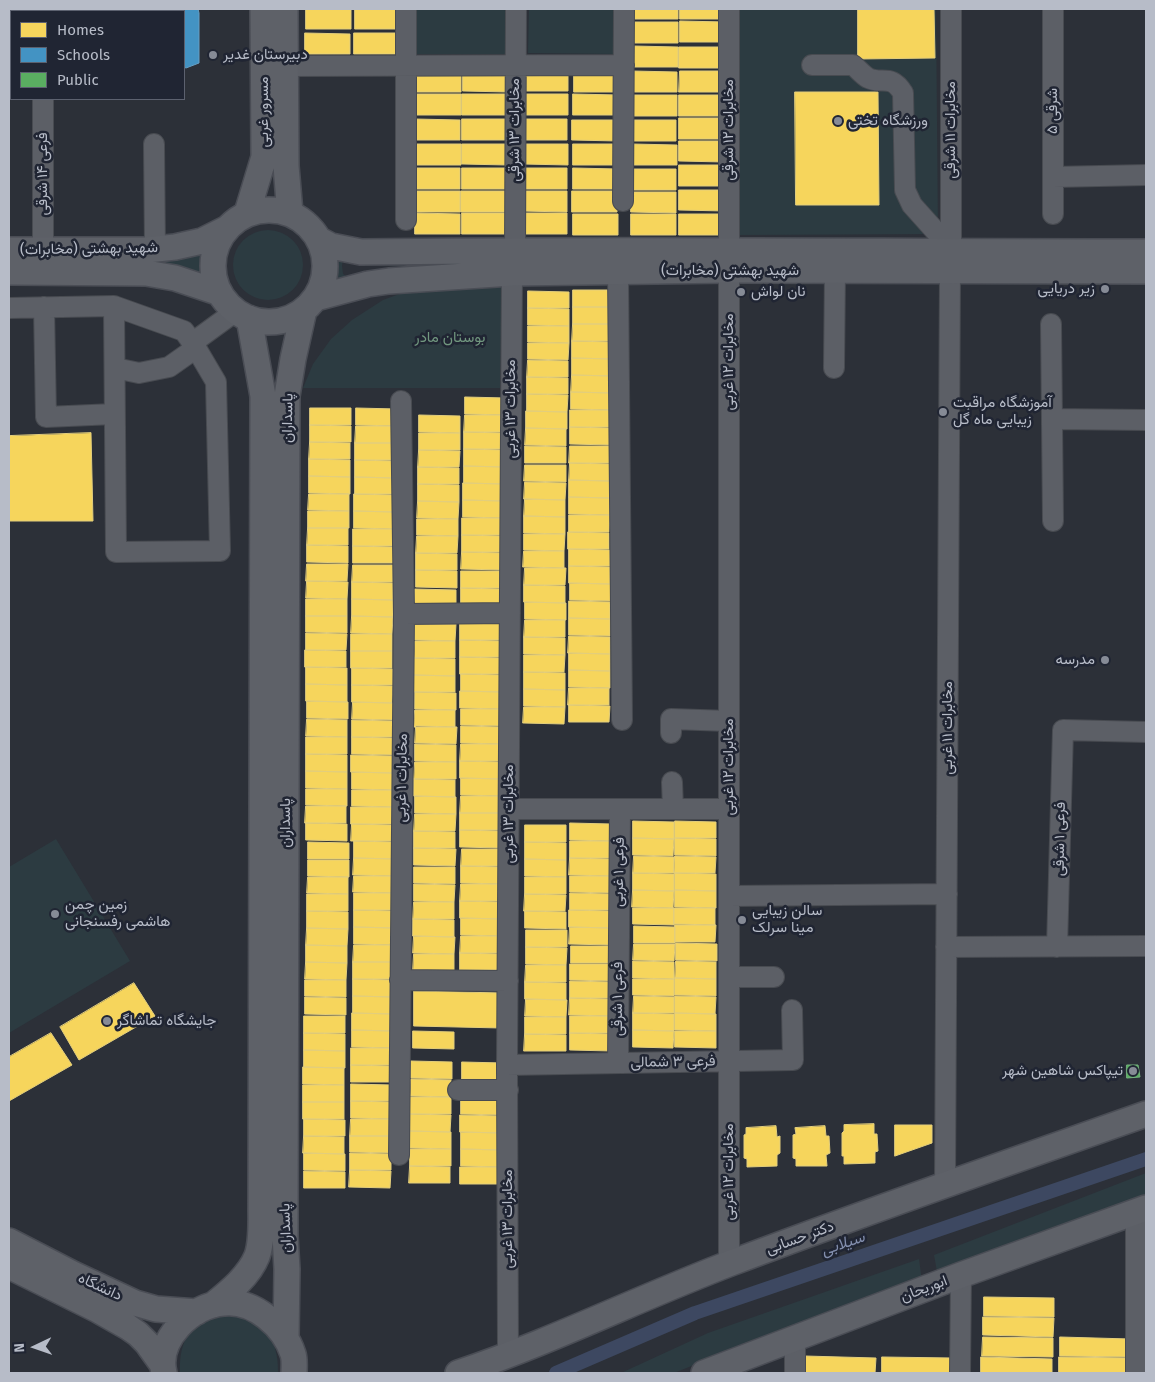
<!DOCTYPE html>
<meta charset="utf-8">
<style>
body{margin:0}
#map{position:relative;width:1155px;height:1382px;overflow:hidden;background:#2c3038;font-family:"Fira Sans",sans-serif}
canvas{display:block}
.frame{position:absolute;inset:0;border:10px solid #b7bcc8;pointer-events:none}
.legend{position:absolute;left:10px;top:10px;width:175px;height:90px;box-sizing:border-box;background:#202533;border:1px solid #5c616f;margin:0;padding:6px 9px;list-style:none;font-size:15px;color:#b7bcc8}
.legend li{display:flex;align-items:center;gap:10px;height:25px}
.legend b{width:25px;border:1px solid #5c616f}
.north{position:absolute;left:10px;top:1322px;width:50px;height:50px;-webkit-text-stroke:4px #202533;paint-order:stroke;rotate:267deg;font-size:14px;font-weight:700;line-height:20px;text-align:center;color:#b7bcc8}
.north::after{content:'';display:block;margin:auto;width:18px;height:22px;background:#b7bcc8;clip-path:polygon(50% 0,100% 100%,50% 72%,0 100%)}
</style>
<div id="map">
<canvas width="1155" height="1382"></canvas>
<div class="frame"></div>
<ul class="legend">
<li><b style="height:14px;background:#f6d55c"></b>Homes</li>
<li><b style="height:14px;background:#4393c3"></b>Schools</li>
<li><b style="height:14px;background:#5aae61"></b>Public</li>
</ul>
<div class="north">N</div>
</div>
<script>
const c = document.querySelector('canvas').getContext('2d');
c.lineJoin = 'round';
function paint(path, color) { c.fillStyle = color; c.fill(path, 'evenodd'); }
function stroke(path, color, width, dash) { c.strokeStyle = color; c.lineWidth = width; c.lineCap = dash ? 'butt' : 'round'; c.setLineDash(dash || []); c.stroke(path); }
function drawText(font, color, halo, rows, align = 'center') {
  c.font = font + ' "Fira Sans",Vazirmatn,sans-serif'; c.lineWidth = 5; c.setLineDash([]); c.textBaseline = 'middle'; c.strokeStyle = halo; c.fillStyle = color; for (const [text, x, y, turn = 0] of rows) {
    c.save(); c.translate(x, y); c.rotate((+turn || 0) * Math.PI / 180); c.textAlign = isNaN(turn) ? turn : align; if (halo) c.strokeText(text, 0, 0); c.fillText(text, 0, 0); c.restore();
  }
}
paint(new Path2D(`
 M415,9H506V54H415Z
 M529,9H617V54L528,53Z
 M738,9H936L938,234L740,235Z
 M233 265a35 35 0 1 1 70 0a35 35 0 1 1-70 0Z
 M208,245L205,261L208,278L137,262Z
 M332,257H343L342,266L343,274L353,281L330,285C335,275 336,268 332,257Z
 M502,283L500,388H303L313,364L331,339L352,320L383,300L405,292Z
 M56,839L130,961L9,1033V867Z
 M1146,1173V1199L938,1277L934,1255Z
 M919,1259L922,1281L786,1328L674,1373H621L708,1333Z
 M225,1314C261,1318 279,1336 278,1373H180C179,1338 191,1322 225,1314Z`), '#2c3b41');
const homes = new Path2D(`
 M306,9H351V29H306Z
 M355,9H400V29H355Z
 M633,9H678V19H633Z
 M680,9H725V19H680Z
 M858,9H934L935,58L858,59Z
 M680,21L725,22V42H680Z
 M633,22H678V43H633Z
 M305,33L350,34V54H305Z
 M354,33H399V54H354Z
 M633,46L678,47V67H633Z
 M679,47H724V68H679Z
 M523,70L568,71V91H523Z
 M416,71H461V92H416Z
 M463,71H508V92L463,91Z
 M574,71H619V92H574Z
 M632,71L677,72V92H632Z
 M680,71H725V92H679Z
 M795,92H878L879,205H796Z
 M416,94H461V115H416Z
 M462,94H508V115H462Z
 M523,94H568V115H523Z
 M573,94L618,95V115H573Z
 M632,95H677V116H632Z
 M679,95H724V116H679Z
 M679,118H724V139H679Z
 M415,119L460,120V140H415Z
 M462,119H507V140H462Z
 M522,119H567V140H522Z
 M572,120H618V141L572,140Z
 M631,120H676V141H631Z
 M679,141H724V162L679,161Z
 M416,144H461V165H415Z
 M462,144H507V165L462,164Z
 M523,144H568V165L523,164Z
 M573,144H618V165H573Z
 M632,144L677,145V165H631Z
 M679,165H724V186H679Z
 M415,168H460V189H415Z
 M462,168H507V189H462Z
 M522,168H567V189H522Z
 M573,168L618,169V189H573Z
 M631,169H676V190H631Z
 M679,190H725V211L679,210Z
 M415,191H460V212H415Z
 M461,191H507V212H461Z
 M522,191H567V212L522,211Z
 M572,191H618L617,212H572Z
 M631,192H676V213L631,212Z
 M415,213L460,214V234H415Z
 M462,213H507V234H462Z
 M522,213H567V234H522Z
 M573,214H618V235H573Z
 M631,214H676V235H631Z
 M679,214H724V235H679Z
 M573,290H614V307H573Z
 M528,291L569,292V308H528Z
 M573,307H614V324H573Z
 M528,308L569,309V326L528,325Z
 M573,324H613V341H572Z
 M528,326H569V343L528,342Z
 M572,341L613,342V359L572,358Z
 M528,343H569L568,360L528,359Z
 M572,358L613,359V376L572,375Z
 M528,360L568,361V377H527Z
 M572,375L612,376V393L571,392Z
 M527,377L568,378V394H527Z
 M571,392L612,393V410L571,409Z
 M527,394L568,395L567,412L527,411Z
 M465,397L506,398L505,415L465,414Z
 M310,408H351V425H310Z
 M356,408L397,409V426L356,425Z
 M570,410H611V427H570Z
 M526,411L567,412V429L526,428Z
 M419,415L460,416V433L419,432Z
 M465,415H506L505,432H464Z
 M310,425L351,426V442H310Z
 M356,426H397L396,443H355Z
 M570,427L611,428V445L570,444Z
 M526,428L566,429V446L525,445Z
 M464,432L505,433V449H464Z
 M91,433L93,521H9V436Z
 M419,433H460V450H419Z
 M310,442L350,443V459H309Z
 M355,443H396V460H355Z
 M525,446L566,447V463H525Z
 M570,446H611L610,463H569Z
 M464,449L505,450V467L464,466Z
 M419,450L460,451L459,467H418Z
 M309,459L350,460V477L309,476Z
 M355,460L396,461V478L355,477Z
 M570,463L611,464L610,481L569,480Z
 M525,465H566V482L524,481Z
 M464,466L505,467L504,484L464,483Z
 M418,467L459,468V484H418Z
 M309,476L350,477V494L309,493Z
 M355,477L396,478L395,494H355Z
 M569,480L610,481V498L569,497Z
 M525,482L566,483L565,500L524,499Z
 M463,483L504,484V501L463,500Z
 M418,484L459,485V502L418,501Z
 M309,494H349V511L308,510Z
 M354,494L395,495V512L354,511Z
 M569,497L610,498V515L569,514Z
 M525,499L565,500V517L524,516Z
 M463,500L504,501V518L463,517Z
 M418,501L459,502L458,519L417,518Z
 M308,511H349V528H308Z
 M354,511L395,512L394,529L354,528Z
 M569,515H610L609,532H569Z
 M524,516L565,517V534L524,533Z
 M462,518H503V535H462Z
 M417,519H458V536L417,535Z
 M308,528H348V545H307Z
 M353,529H394V546H353Z
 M568,532L609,533V549H568Z
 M524,534H565L564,551L524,550Z
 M462,535L503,536V552H462Z
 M417,536H458L457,553H416Z
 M307,545L348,546V563L307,562Z
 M353,546L394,547V563H353Z
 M569,549L610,550V566H569Z
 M524,551H564V568L523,567Z
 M462,552L503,553L502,570L461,569Z
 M416,553L457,554V570H416Z
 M307,564H348L347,581H306Z
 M353,565H393V582H352Z
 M569,566L610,567V584L569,583Z
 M525,568H566L565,585H524Z
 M416,570L457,571V588L416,587Z
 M461,571H502V588H461Z
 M307,581L348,582L347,599L306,598Z
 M352,582L393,583V600L352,599Z
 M570,583L611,584V601L570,600Z
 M524,585L565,586V603L524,602Z
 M461,588L502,589V606L461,605Z
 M415,589L456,590V607L415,606Z
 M306,599H347V616H306Z
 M352,599L393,600V617L352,616Z
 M569,601L610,602V619L569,618Z
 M525,602L566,603V620L525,619Z
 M306,616H347V633L306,632Z
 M352,616L393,617L392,634L351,633Z
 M569,618L610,619V636L569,635Z
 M525,620H565V637H524Z
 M460,623H501V640H460Z
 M415,624H456L455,641L415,640Z
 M306,633L347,634L346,650H306Z
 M351,634H392V651H351Z
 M569,636L610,637V654L568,653Z
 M524,637L565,638V655L524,654Z
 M460,640L501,641V657H460Z
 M415,641H455V658H414Z
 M305,650L346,651V667H305Z
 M351,651H392V668H351Z
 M569,653L610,654V671L569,670Z
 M524,655H565L564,672H524Z
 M460,657L501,658L500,674H460Z
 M414,658L455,659V676L414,675Z
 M306,667L347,668V685L306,684Z
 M352,668L393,669V685H352Z
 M569,670L610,671V688L569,687Z
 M524,672L565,673V690L524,689Z
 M461,674L502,675V692L461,691Z
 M414,675L455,676V692H414Z
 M306,684L347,685V702L306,701Z
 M352,685L393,686L392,703L352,702Z
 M569,688H609V705H568Z
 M524,689L565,690V707L524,706Z
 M460,691L501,692V709L460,708Z
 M415,692L456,693V710L415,709Z
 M307,701L348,702V719L307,718Z
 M353,702L394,703L393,720L352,719Z
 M569,705L610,706L609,722H569Z
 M524,707H565L564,724L523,723Z
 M461,709H502V726L461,725Z
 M415,710H455V727H414Z
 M307,719L347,720V737L306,736Z
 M352,720L393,721V737H352Z
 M416,726L457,727L456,744L415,743Z
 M461,726L502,727L501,744L461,743Z
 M306,737H347V754H306Z
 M352,737L393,738V755L352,754Z
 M415,744L456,745V762L415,761Z
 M461,744H501V761H460Z
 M306,754L347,755V772L306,771Z
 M351,755L393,756L392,773L351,772Z
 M460,761L501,762V779L460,778Z
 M415,762H456V779H414Z
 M306,771L347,772V789L306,788Z
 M352,772L393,773V790L352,789Z
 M461,778L502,779L501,796L461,795Z
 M414,779L455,780V797L414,796Z
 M306,789H347V806L306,805Z
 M352,790H393L392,807L352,806Z
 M415,796L456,797V814L415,813Z
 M461,796H501V813H460Z
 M306,806H346V823H305Z
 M351,807H392V824H351Z
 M460,813H501V830H460Z
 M415,814H456L455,831H414Z
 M633,821L674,822V839L633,838Z
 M675,821L716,822V838H675Z
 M306,823L347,824V841L306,840Z
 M570,823L611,824V841L570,840Z
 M352,824L392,825V841H351Z
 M525,825H566V842H525Z
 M460,830L501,831V848L460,847Z
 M414,831L455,832V848H414Z
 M633,838L674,839L673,856L633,855Z
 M675,838L716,839V856L675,855Z
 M354,841L395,842V859L354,858Z
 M570,841H611V858H570Z
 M308,842L349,843V859H308Z
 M525,842L566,843V860L525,859Z
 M414,848L456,849L455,866L414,865Z
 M462,849H502V866H461Z
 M634,856L674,857V873H633Z
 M675,856L716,857L715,873H674Z
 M354,858L395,859L394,876L353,875Z
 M570,858L611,859L610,876L569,875Z
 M525,859L566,860V877L525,876Z
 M308,860H349V877L308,876Z
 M461,866L502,867V884L461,883Z
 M414,867H455V884L414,883Z
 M633,873L674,874V891L633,890Z
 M675,873L716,874V891L675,890Z
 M354,876H395L394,893L353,892Z
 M570,876H611V893L570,892Z
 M308,877H348V894L307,893Z
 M525,877H566V894H525Z
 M414,884L455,885L454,902L414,901Z
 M461,884H501V901H460Z
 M633,890L674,891L673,908L632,907Z
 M675,890L716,891V908L675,907Z
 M354,893H395V910H354Z
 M570,893L611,894V910H570Z
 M307,894H348V911H307Z
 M525,894L566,895L565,911H524Z
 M460,901L501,902V919L460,918Z
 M414,902H454V919H413Z
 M633,908H674V925L633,924Z
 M674,908H715V925L674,924Z
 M354,910L395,911V928L354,927Z
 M569,910L610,911V928L569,927Z
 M307,911L348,912V929L307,928Z
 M525,911L566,912V929L525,928Z
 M461,918L502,919L501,936L461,935Z
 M413,919L454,920V937L413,936Z
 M675,925H716L715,942H675Z
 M634,926L675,927V943H634Z
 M354,927L395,928V945L354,944Z
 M570,927L611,928V945L569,944Z
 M307,928L348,929L347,946L306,945Z
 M526,930H567V947H526Z
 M414,936L455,937L454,954L413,953Z
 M461,936H501V953H460Z
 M676,943L717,944V961L676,960Z
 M634,944H675L674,961L633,960Z
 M306,945L347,946V963L306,962Z
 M354,945H395L394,962H353Z
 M571,946H612L611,963H571Z
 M526,947L567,948L566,965L526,964Z
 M460,953L501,954V970H460Z
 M414,954H454V971H413Z
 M633,961L674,962V979L633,978Z
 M676,961L716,962V979L675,978Z
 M306,962L347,963L346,980L305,979Z
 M353,962H394V979H353Z
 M570,964H611V981L570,980Z
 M526,965H566V982H525Z
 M675,978L716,979V996L675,995Z
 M353,979L394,980V997L353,996Z
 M633,979H674V996L633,995Z
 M305,980H346V997L305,996Z
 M570,981L611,982V998H570Z
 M525,982L566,983V1000L525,999Z
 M134,983L155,1016L79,1060L60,1027Z
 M414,991L502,993L501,1028L414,1026Z
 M353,996L394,997V1014L353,1013Z
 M634,996L674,997V1013H633Z
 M675,996L716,997L715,1014L675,1013Z
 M305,997L346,998V1015L305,1014Z
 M570,998L611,999L610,1016L569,1015Z
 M526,999L567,1000L566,1017L525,1016Z
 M352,1013L393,1014V1031L352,1030Z
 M633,1013L674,1014V1031L633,1030Z
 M675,1013L716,1014V1031L675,1030Z
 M304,1016H345V1033H304Z
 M570,1016H611V1033H570Z
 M525,1017H566V1034H525Z
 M352,1030L393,1031V1048L352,1047Z
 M633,1030L674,1031L673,1048L633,1047Z
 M413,1031L454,1032V1049L413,1048Z
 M675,1031H716V1048L675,1047Z
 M51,1033L72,1065L9,1101V1057Z
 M304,1033L345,1034V1051L304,1050Z
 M570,1033L611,1034V1051L570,1050Z
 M525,1034L566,1035V1051H524Z
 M351,1048H392V1065H351Z
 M304,1050L345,1051V1068L304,1067Z
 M411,1061L452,1062V1079L411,1078Z
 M462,1062L503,1063L502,1080L462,1079Z
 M351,1065L392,1066V1082H351Z
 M303,1067L344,1068V1085L303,1084Z
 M411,1079L451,1080V1097L410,1096Z
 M351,1084L392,1085V1101H351Z
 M303,1085H344V1102H303Z
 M410,1097H451V1114H410Z
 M461,1097L502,1098L501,1115L461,1114Z
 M351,1101L392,1102V1119L351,1118Z
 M303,1102H344V1119H303Z
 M410,1114L451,1115L450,1132L410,1131Z
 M460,1115L502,1116L501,1133L460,1132Z
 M304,1119L345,1120V1136H304Z
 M351,1119H392L391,1136H350Z
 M874,1124V1134H877L878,1151L875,1152V1163L844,1164V1156H842V1133L844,1131V1125Z
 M895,1125H932V1143L895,1156Z
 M776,1126L777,1137L780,1136V1153L777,1155V1166L747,1167V1159L744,1158V1135L746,1134V1128Z
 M825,1126L826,1136H829L830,1153L826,1155L827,1166H796V1159L793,1158V1135L796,1134L795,1128Z
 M410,1131L451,1132V1149L410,1148Z
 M461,1132L502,1133V1150L461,1149Z
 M304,1136L344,1137V1154L303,1153Z
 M350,1136H391V1153L350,1152Z
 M410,1149H451V1166H410Z
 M461,1149L502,1150L501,1167L461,1166Z
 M304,1153L345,1154V1171L304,1170Z
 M350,1153L391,1154V1170H350Z
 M410,1166L450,1167V1183H409Z
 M460,1167H501V1184H460Z
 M350,1170L391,1171L390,1188L349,1187Z
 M304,1171L345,1172V1188H304Z
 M984,1297L1054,1298V1317L984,1316Z
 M983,1317L1054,1318L1053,1337L983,1335Z
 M983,1337L1053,1338V1357L982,1356Z
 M1060,1337L1130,1339V1357L1060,1356Z
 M805,1356L876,1358L875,1373H805Z
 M882,1357L952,1358V1373H882Z
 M981,1357L1052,1359V1373H981Z
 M1059,1357L1130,1358V1373H1059Z`);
paint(homes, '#f6d55c');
stroke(homes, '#e3ce7c', 1);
const schools = new Path2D(`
 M161,9H198L199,13V63L186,68L184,67V11H161Z`);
paint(schools, '#4393c3');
stroke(schools, '#669fc4', 1);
const public = new Path2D(`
 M1127,1065H1138L1140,1077L1127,1078Z`);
paint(public, '#5aae61');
stroke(public, '#76b280', 1);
stroke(new Path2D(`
 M556,1373L695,1313L1146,1159`), '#3d4861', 14);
const minor = new Path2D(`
 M42,9V11
 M951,9V252
 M812,65H853C858,69 863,75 868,78C882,85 891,73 903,93L905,190L912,205L938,234L951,252
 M286,66L624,65
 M43,99V250
 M154,144L155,250
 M1053,177L1146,175
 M623,201L624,9
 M1053,214V9
 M406,220V9
 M515,252L516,9
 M729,252V9
 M729,270V1264
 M618,272L622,720
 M114,306L116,552L220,551L216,382L196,348
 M44,307L46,417L114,414
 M9,308L114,306L184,331L196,348L169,367L139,373L115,368
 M1051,324L1053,521
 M192,343L236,311
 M834,368L835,270
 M1052,419L1146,420
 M404,614L510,613
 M671,733V719L729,721
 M672,782L673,809
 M509,809H729
 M729,896L947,894
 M946,947L1146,946
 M1057,947L1063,730L1146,732
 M729,977H774
 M400,980L508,981
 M618,1063L620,809
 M507,1065L793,1060L792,1010
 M458,1090H508
 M399,1155L404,614L401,401
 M945,1184L950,271
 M508,1356L507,1065L512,273
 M795,1373V1338
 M960,1373L961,1275
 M1136,1373V1211`);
const major = new Path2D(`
 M285,9L286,166L290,213
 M213 266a56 56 0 1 1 112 0a56 56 0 1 1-112 0Z
 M247,213L264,157L263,9
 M318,239L331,246L361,252C622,249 884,252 1146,252
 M9,250H147L175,247L202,241L226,229
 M9,272L146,273L175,278L220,293
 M316,298L368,284L389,281L512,273L729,270L1146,271
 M9,1241L73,1274L135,1303L156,1309L197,1312
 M9,1266L98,1310L128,1327L138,1334L147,1343L162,1364
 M213,1305C229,1292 249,1276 257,1256C262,1242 261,1224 261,1209L263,396L249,318
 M286,1338L287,1269L285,1236L287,396L293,359L304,310
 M164,1373C156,1340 191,1305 224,1303C254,1300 284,1326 293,1354C295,1360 294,1367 294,1373
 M458,1373C551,1342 639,1298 731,1263C868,1211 1007,1163 1146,1114
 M704,1373L961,1275L1146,1208`);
stroke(minor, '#484b51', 22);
stroke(major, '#4a4d55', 28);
stroke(minor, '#5c5f66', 20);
stroke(major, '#5e6168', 25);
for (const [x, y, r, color] of [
 [213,55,5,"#868b96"],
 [838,121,5,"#868b96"],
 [1105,289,5,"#868b96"],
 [741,292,5,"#868b96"],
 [943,412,5,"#868b96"],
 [1105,660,5,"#868b96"],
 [55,914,5,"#868b96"],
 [742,920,5,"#868b96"],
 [107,1021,5,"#868b96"],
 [1133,1071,5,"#868b96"]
]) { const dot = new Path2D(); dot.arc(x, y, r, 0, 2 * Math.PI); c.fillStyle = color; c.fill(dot); stroke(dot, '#202533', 2); }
drawText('15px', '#b7bcc8', '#202533', [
 ["دبیرستان غدیر",223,55],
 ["ورزشگاه تختی",848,121],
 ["زیر دریایی",1095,289,"right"],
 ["نان لواش",751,292],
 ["آموزشگاه مراقبت",953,403],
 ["زیبایی ماه گل",953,420],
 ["مدرسه",1095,660,"right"],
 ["زمین چمن",65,905],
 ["هاشمی رفسنجانی",65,922],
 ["سالن زیبایی",752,911],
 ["مینا سرلک",752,928],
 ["جایشگاه تماشاگر",117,1021],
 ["تیپاکس شاهین شهر",1123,1071,"right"]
], 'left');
drawText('15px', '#b7bcc8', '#202533', [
 ["شرقی ۵",1053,111,-90],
 ["مسرور غربی",264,112,-90],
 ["مخابرات ۱۳ شرقی",515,130,-90],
 ["مخابرات ۱۲ شرقی",729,130,-90],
 ["مخابرات ۱۱ شرقی",951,130,-90],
 ["فرعی ۱۴ شرقی",43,174,-90],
 ["شهید بهشتی (مخابرات)",89,249,-1],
 ["شهید بهشتی (مخابرات)",730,271],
 ["مخابرات ۱۲ غربی",729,362,-90],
 ["مخابرات ۱۳ غربی",511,409,-90],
 ["پاسداران",288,418,-89],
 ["مخابرات ۱۱ غربی",948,728,-90],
 ["مخابرات ۱۲ غربی",729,767,-90],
 ["مخابرات ۱ غربی",402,778,-89],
 ["مخابرات ۱۳ غربی",509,814,-90],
 ["پاسداران",286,823,-90],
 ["فرعی ۱ شرقی",1060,839,-89],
 ["فرعی ۱ غربی",619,872,-89],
 ["فرعی ۱ شرقی",618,999,-90],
 ["فرعی ۳ شمالی",673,1062,-1],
 ["مخابرات ۱۲ غربی",729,1172,-90],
 ["مخابرات ۱۳ غربی",508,1219,-90],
 ["پاسداران",286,1228,-92],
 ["دکتر حسابی",800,1238,-20],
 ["دانشگاه",100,1287,25],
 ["ابوریحان",924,1289,-21]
]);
drawText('15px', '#71977f', '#202533', [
 ["بوستان مادر",450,338]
]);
drawText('italic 16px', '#828ead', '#202533', [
 ["سیلابی",843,1244,-19]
]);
</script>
